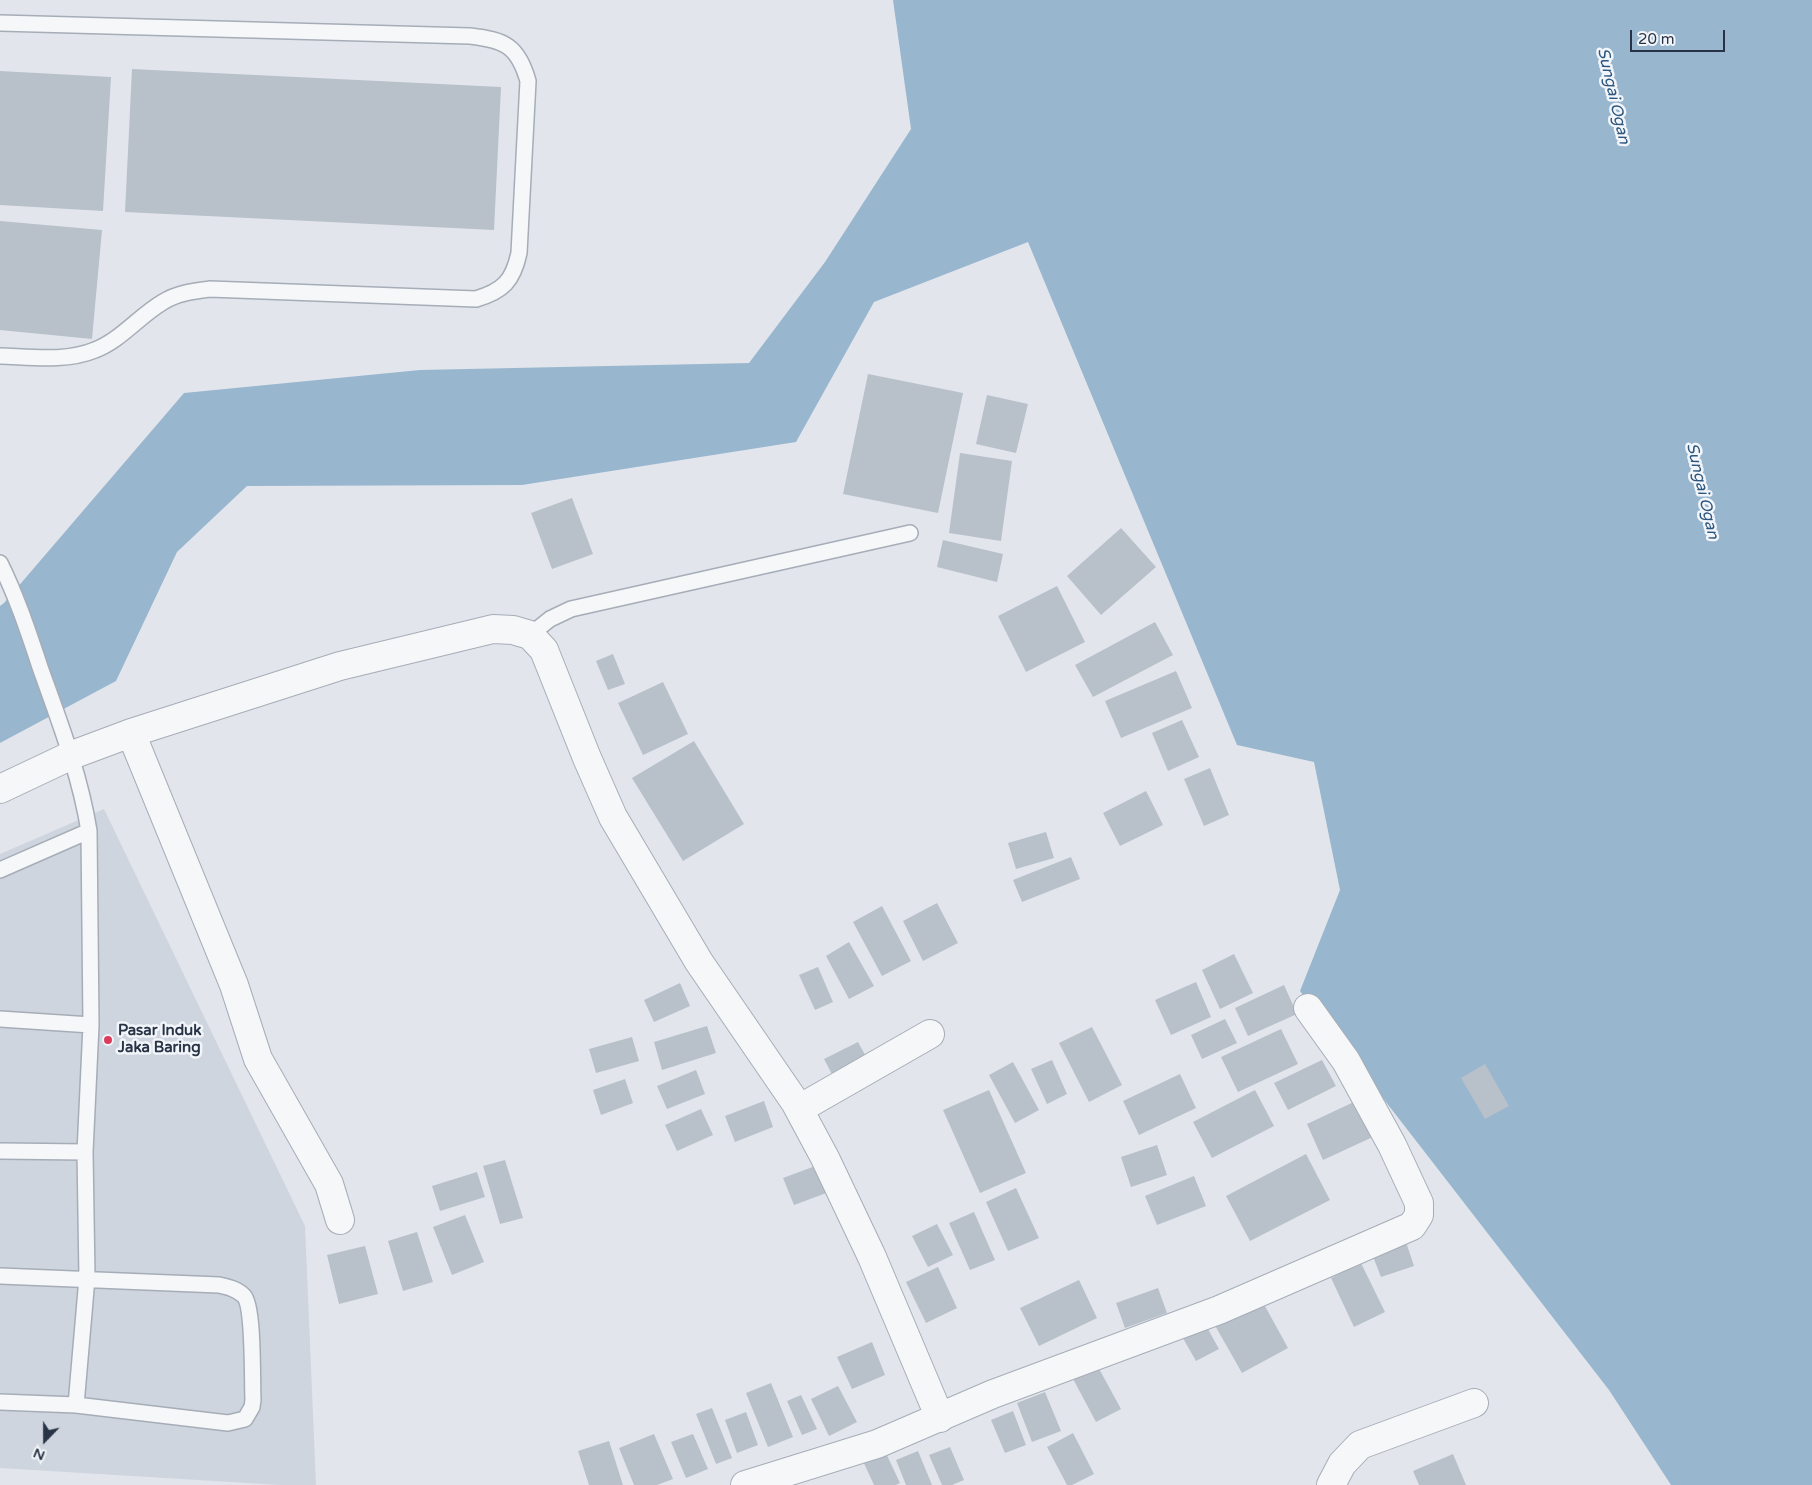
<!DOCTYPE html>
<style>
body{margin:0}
#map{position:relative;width:1812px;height:1485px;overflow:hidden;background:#e2e6ec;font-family:"Varela Round",sans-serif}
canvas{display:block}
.north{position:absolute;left:20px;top:1415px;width:50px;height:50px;-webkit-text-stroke:4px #f2f5f9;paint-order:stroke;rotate:202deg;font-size:14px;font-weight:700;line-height:20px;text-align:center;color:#283446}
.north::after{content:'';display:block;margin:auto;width:18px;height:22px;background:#283446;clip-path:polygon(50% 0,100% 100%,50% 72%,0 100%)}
.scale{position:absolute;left:1630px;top:30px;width:95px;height:22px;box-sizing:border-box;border:2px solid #283446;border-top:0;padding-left:6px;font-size:15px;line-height:18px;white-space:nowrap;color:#283446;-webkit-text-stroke:4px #f2f5f9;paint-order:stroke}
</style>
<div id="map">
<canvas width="1812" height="1485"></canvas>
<div class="north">N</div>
<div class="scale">20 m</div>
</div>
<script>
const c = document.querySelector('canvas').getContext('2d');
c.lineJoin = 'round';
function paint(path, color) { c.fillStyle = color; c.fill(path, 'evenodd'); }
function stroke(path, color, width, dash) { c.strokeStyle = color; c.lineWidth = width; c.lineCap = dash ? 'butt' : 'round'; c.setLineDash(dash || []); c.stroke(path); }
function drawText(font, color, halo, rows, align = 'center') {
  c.font = font + ' "Varela Round",sans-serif'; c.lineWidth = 5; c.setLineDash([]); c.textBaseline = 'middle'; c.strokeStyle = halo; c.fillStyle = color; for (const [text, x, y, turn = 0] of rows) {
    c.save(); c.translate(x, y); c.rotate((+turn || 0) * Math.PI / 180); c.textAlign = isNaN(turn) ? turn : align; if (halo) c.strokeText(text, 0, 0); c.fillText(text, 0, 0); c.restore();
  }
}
paint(new Path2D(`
 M104,809L305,1226L316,1485H280L0,1468V854Z`), '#cfd5de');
paint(new Path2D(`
 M893,0H1812V1485H1671L1609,1390L1300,991L1340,890L1314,762L1237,745L1028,242L874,302L796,442L522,485L247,486L177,552L116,681L0,743V606L4,603L184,393L420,370L749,363L825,262L911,129Z`), '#99b6cf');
paint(new Path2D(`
 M132,69L501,87L494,230L125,212Z
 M0,71L111,77L103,211L0,205Z
 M0,221L102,230L92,339L0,330Z
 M868,374L963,393L938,513L843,494Z
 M987,395L1028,404L1016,453L976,444Z
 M960,453L1012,461L1001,541L949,533Z
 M572,498L593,554L552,569L531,513Z
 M1121,528L1156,567L1101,615L1067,576Z
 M943,540L1003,554L997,582L937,567Z
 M1057,586L1085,642L1026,672L998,616Z
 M1155,622L1173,655L1093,697L1075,665Z
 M613,654L625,684L608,690L596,661Z
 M1176,671L1192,708L1121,738L1105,701Z
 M663,682L688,734L643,755L618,703Z
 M1182,720L1199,757L1168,771L1152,733Z
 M694,741L744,824L683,861L632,778Z
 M1210,768L1229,815L1204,826L1184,779Z
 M1146,791L1163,825L1120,846L1103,813Z
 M1046,832L1054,858L1016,869L1008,843Z
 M1071,857L1080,879L1022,902L1013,880Z
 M937,903L958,943L923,961L903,921Z
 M882,906L911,961L882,976L853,922Z
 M849,942L874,986L849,999L826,956Z
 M1234,954L1253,993L1220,1009L1202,970Z
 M818,967L833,1002L815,1010L799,975Z
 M1196,982L1211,1017L1171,1035L1155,1000Z
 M680,983L690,1006L654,1022L644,1000Z
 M1284,985L1297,1014L1248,1036L1235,1008Z
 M1225,1019L1237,1043L1202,1059L1191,1035Z
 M707,1026L716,1053L662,1070L654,1042Z
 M1092,1027L1122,1085L1089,1102L1059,1043Z
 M1281,1029L1298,1064L1238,1092L1221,1057Z
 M632,1037L639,1061L596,1073L589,1049Z
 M858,1042L869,1062L835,1080L824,1059Z
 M1052,1060L1067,1094L1047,1104L1031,1069Z
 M1322,1060L1336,1086L1288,1110L1274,1083Z
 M1013,1062L1039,1110L1015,1123L989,1075Z
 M1485,1064L1509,1106L1485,1119L1461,1078Z
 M696,1070L705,1094L667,1109L657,1086Z
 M1180,1074L1196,1108L1139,1135L1123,1101Z
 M625,1079L633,1103L601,1115L593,1090Z
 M989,1090L1026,1173L980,1193L943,1110Z
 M1255,1090L1274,1126L1212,1158L1193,1122Z
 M1358,1100L1375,1136L1323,1160L1307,1124Z
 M764,1101L773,1127L735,1142L725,1116Z
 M701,1109L713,1135L677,1151L665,1125Z
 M1157,1145L1167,1175L1131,1187L1121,1157Z
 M1306,1154L1330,1200L1250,1241L1226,1196Z
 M505,1160L523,1218L500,1224L483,1166Z
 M818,1165L829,1192L794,1205L783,1178Z
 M477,1172L485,1197L440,1211L432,1186Z
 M1194,1176L1206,1206L1157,1225L1145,1196Z
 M1016,1188L1039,1238L1008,1251L986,1202Z
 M974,1212L995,1260L970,1270L949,1223Z
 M465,1215L484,1262L452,1275L433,1227Z
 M937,1224L953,1255L928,1267L912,1236Z
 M417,1232L433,1282L403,1291L388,1241Z
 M1406,1242L1414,1266L1381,1277L1372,1254Z
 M365,1246L378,1294L339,1304L327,1255Z
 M1361,1263L1385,1312L1354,1327L1331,1278Z
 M938,1267L957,1308L926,1323L906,1282Z
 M1079,1280L1097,1318L1039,1346L1020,1308Z
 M1158,1288L1167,1313L1125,1328L1116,1303Z
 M1260,1297L1288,1348L1242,1373L1213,1322Z
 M1203,1320L1219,1349L1196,1361L1180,1333Z
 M872,1342L885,1375L852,1389L837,1357Z
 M1097,1365L1121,1409L1096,1422L1072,1377Z
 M771,1383L793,1437L768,1447L746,1393Z
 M838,1386L857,1422L829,1436L811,1399Z
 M1045,1392L1061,1431L1032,1442L1017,1403Z
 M801,1395L817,1429L802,1435L787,1401Z
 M712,1408L732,1458L716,1464L696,1414Z
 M1013,1411L1026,1445L1005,1453L991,1420Z
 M746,1412L758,1445L737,1453L725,1420Z
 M1073,1433L1094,1474L1072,1485H1067L1047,1447Z
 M654,1434L673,1479L657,1485H634L619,1448Z
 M693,1434L708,1469L686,1478L671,1442Z
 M609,1441L623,1485H589L578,1451Z
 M950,1447L964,1480L952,1485H942L929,1455Z
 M884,1449L900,1483L896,1485H874L862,1459Z
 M918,1451L932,1485H906L896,1460Z
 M1453,1454L1466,1485H1419L1413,1471Z`), '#b8c0ca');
const service = new Path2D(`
 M0,23L470,36C505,40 518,46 528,81L519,253C513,281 503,291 476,299L210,289C194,291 177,293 163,302C139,316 121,340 95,350C66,362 31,357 0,356
 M0,563C17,597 29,634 41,670C60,723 80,775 89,831L91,1025L85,1152L87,1278L76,1405L0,1402
 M530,635L550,619L571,609L910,533
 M0,870L89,831
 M0,1019L91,1025
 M0,1151L85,1152
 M0,1276L219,1285C228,1287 237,1289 244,1296C254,1307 252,1381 253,1400L252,1407L245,1419L228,1423L76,1405`);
const minor = new Path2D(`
 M131,733L234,985L258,1059L329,1184L340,1220
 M0,789L72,755L131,733L340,666L493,629L513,630L530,635L544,650L587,758L613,817L699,962L795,1102L825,1158L872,1257L940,1418
 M799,1109L930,1034
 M745,1485L877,1444L993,1394L1219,1310L1412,1226L1419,1215V1203L1392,1145L1346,1061L1308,1008
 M1331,1485L1342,1464L1360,1445L1474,1403`);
stroke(service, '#a6adb7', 18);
stroke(minor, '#a6adb7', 30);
stroke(service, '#f5f7f9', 15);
stroke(minor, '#f5f7f9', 28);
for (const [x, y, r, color] of [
 [108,1040,5,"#dd3b5c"]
]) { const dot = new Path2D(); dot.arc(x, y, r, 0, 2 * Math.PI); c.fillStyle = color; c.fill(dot); stroke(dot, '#f2f5f9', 2); }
drawText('bold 15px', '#283446', '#f2f5f9', [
 ["Pasar Induk",118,1031],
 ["Jaka Baring",118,1048]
], 'left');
drawText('italic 16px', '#2d567e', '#f2f5f9', [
 ["Sungai Ogan",1613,96,77],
 ["Sungai Ogan",1702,491,77]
]);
</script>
